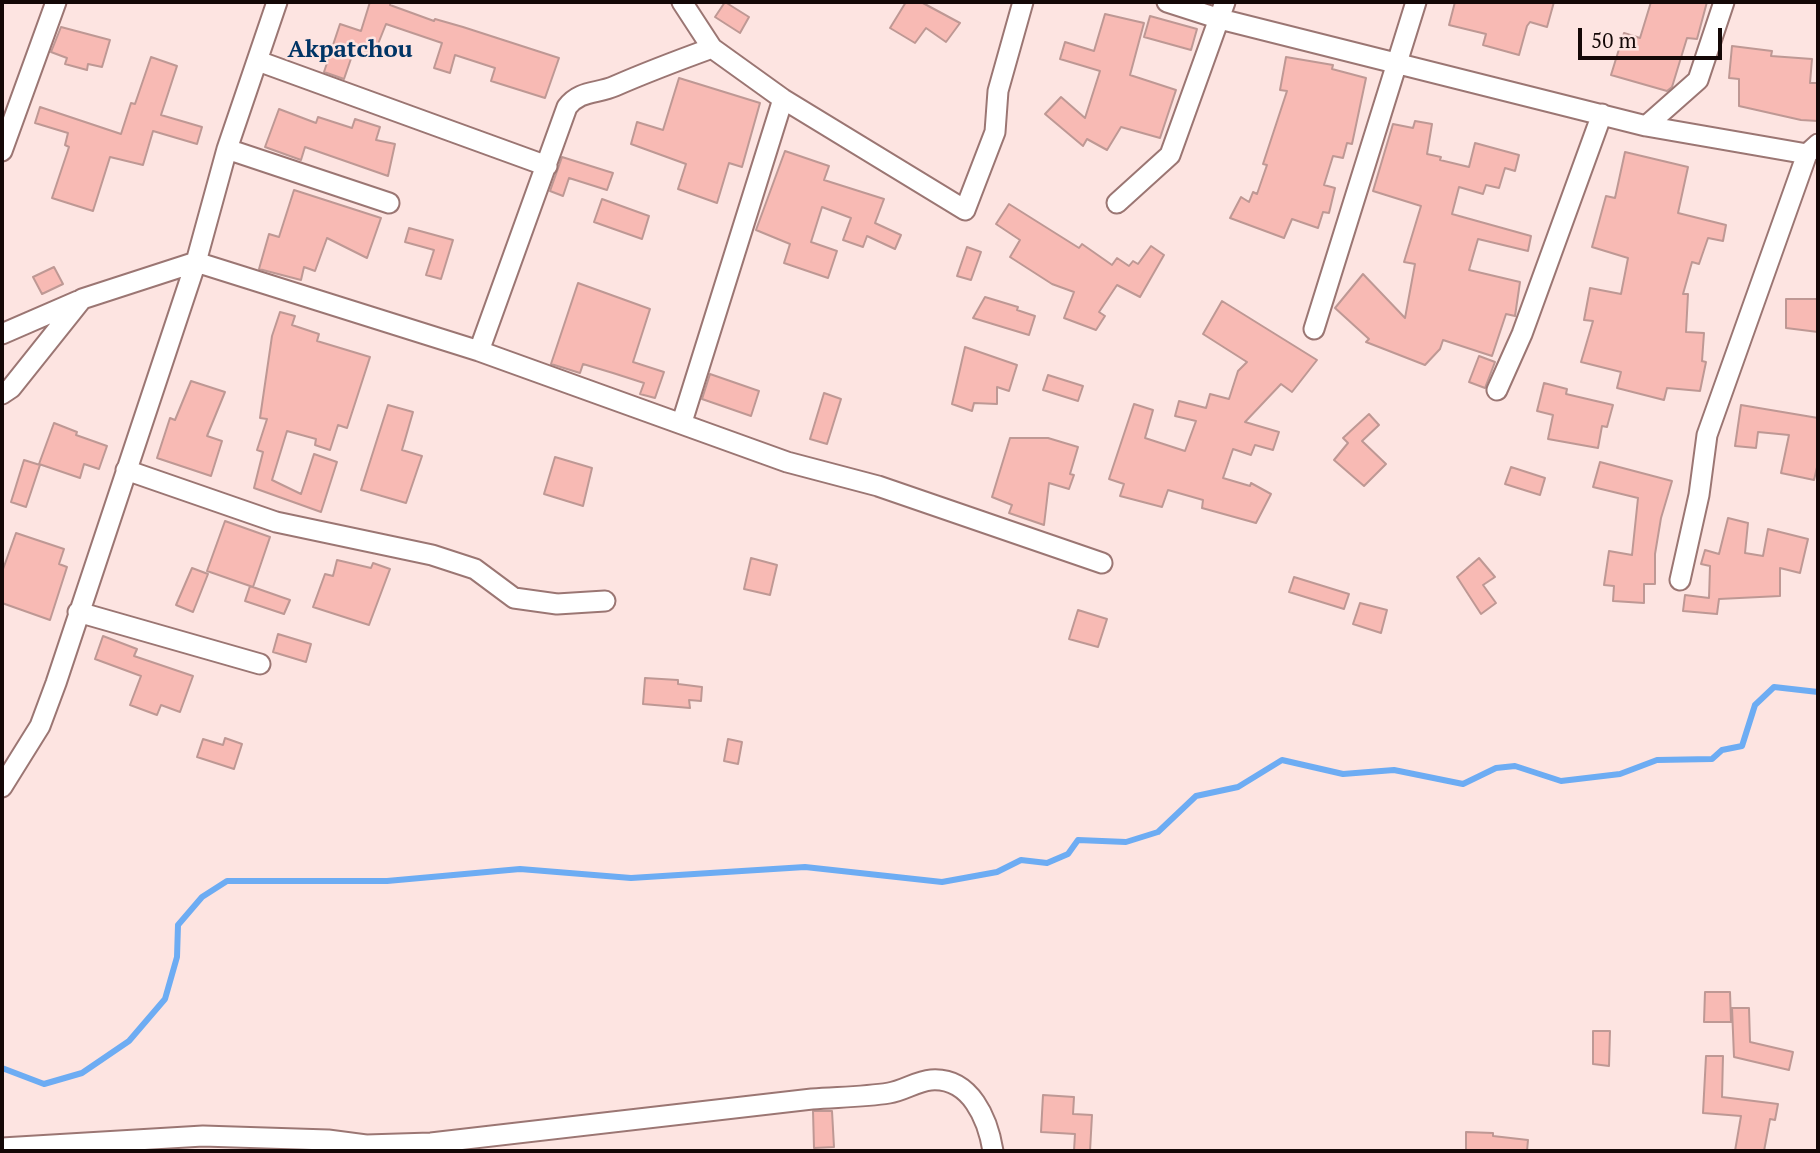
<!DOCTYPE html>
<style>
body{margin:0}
#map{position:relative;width:1820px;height:1153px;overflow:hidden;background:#fde4e1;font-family:"PT Serif",serif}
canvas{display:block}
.frame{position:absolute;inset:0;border:4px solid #140807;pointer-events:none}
.scale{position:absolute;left:1578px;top:28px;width:144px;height:32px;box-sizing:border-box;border:4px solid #140807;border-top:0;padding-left:9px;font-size:21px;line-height:24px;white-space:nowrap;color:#140807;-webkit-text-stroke:5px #fde4e1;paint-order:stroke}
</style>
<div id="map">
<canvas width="1820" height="1153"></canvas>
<div class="frame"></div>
<div class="scale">50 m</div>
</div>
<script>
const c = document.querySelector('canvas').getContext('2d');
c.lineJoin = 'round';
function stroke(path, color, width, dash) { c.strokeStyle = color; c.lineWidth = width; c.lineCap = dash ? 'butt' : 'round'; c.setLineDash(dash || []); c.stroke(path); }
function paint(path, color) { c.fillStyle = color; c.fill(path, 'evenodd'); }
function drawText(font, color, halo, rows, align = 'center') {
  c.font = font + ' "PT Serif",serif'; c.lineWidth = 5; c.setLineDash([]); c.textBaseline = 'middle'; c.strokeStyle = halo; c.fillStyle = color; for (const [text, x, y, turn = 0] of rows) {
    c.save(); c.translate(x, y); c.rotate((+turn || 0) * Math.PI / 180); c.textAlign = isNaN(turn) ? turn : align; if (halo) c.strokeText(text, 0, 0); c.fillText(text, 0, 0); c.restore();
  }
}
stroke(new Path2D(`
 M2,1068L44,1084L82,1073L129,1041L165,999L177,957L178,925L202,897L227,881H387L520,869L631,878L805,867L942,882L997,872L1021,860L1047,863L1068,854L1078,840L1126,842L1158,832L1196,796L1238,787L1282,760L1343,774L1394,770L1463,784L1496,768L1515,766L1561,781L1620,774L1657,760L1712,759L1722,750L1742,746L1755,705L1774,687L1818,692`), '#6dacf3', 6);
const building = new Path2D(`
 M370,2H391L390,5L434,21L435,19L463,27L559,58L545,98L491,81L495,68L455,55L450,73L434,68L442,43L386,24L374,54L355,47L344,79L324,72L340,24L361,31Z
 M725,2L749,17L740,33L715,17Z
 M906,2H921L960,23L946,42L926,28L915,43L890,28Z
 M1455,2H1554L1547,27L1530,22L1527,26L1519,55L1483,45L1486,34L1449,25Z
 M1651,2H1707L1697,39L1687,38L1672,87L1667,91L1611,75L1624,33L1640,38Z
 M1105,14L1144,23L1130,75L1176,90L1160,138L1121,127L1107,150L1087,139L1083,146L1045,114L1061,97L1085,118L1100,71L1060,59L1065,42L1094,51Z
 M1150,16L1197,29L1191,50L1144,37Z
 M61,27L110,40L102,67L88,64L87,70L65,64L67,58L51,52Z
 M1732,46L1772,51L1771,56L1812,59L1810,83H1818V121L1801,120L1739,106V79L1729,78Z
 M151,57L177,66L161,115L202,127L197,144L153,131L143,165L110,157L93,211L52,198L69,147L65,145L68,133L35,123L40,107L121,134L131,103L135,104Z
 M1286,57L1333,65L1332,69L1366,78L1352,144L1347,143L1343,158L1333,156L1324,185L1335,188L1329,213L1323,212L1318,228L1292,219L1284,238L1230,218L1241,197L1249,202L1253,192L1257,194L1267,165L1263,164L1287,91L1280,90Z
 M679,78L760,103L742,167L729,163L717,203L678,189L686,164L631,144L637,122L663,130Z
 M279,109L316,123L318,117L352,128L355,119L380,127L376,140L395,144L388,176L305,147L301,160L265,147Z
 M1415,121L1432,124L1427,154L1441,157L1440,160L1469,167L1475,143L1519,155L1515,171L1505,168L1499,188L1486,185L1483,194L1459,187L1452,214L1531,236L1528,251L1478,239L1469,270L1520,282L1515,316L1506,314L1492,356L1443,340L1440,349L1425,365L1366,342L1369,339L1335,308L1363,274L1405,318L1415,264L1404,262L1421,206L1373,191L1393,124L1413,128Z
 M785,151L829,166L824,180L884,199L875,223L901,235L895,249L867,236L863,247L843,240L851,218L822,207L811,242L837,251L828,278L784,263L790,244L756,230Z
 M1625,152L1688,167L1678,213L1726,225L1723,241L1708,238L1699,264L1692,262L1683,294H1688L1686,332L1704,333L1702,361L1706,362L1700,391L1667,388L1664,400L1617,388L1621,372L1581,362L1593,321L1584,320L1590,288L1621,294L1628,258L1592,247L1606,196L1615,198Z
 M562,157L613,173L607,190L569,178L563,196L550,191Z
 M294,190L381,218L367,258L327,238L315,271L304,267L301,280L259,269L269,234L279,237Z
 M602,199L649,216L642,239L594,222Z
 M1009,204L1079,248L1082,244L1112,265L1117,258L1129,266L1133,261L1138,264L1151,246L1164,255L1140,297L1117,285L1099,312L1105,316L1096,330L1064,318L1074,292L1052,284L1010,257L1020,240L996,224Z
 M409,228L453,240L441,279L426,275L434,250L405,242Z
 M967,247L981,252L971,280L957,276Z
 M54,267L63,284L42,294L33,277Z
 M578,283L650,309L633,362L664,372L655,398L640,394L644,383L613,373L583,364L580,373L551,364Z
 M985,297L1018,307L1017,310L1035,316L1029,335L973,318Z
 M1786,299H1818V332L1786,328Z
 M1222,301L1317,360L1292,392L1281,384L1245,422L1279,432L1273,450L1255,445L1251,455L1233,449L1223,478L1250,486L1251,483L1271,494L1256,523L1202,508L1203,500L1168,490L1162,507L1120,496L1124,484L1109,479L1134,404L1153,410L1145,438L1185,451L1196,421L1175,416L1179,401L1206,408L1210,394L1229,399L1238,371L1247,362L1203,334Z
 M280,312L295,316L292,325L319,334L317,341L370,357L347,428L338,425L330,450L315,445L316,439L287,431L272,480L301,494L314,454L337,462L321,512L254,488L263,452L257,450L267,419L260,418L272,336Z
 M965,347L1017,365L1009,391L997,387V404L974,403L972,411L952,404Z
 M1479,356L1495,362L1485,388L1469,382Z
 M710,374L759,391L751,416L702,399Z
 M1048,375L1083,386L1078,401L1043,390Z
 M191,381L225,392L207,436L222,441L211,476L157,458L170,418L175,420Z
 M1544,383L1567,389L1566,394L1613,405L1607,427L1602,426L1598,448L1548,439L1553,415L1537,411Z
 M824,393L841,399L827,444L810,439Z
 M388,405L413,412L402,450L422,456L406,503L361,490Z
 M1741,405L1818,418V463L1814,480L1781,473L1789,435L1758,432L1756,448L1735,446Z
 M1369,414L1379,425L1362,441L1386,464L1364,486L1334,460L1348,443L1343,438Z
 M54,423L77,432L76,435L107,446L99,469L84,464L80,478L39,464Z
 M1010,438H1048L1078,447L1070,474L1074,475L1069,489L1049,483L1044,525L1009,513L1012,505L992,497Z
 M555,457L592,468L583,506L544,494Z
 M24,460L40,465L26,507L11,502Z
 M1600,462L1672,481L1661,518L1655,554V584H1644V603L1613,601L1614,586L1604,585L1609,551L1632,555L1638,498L1593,487Z
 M1511,467L1545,478L1540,495L1505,484Z
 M1728,518L1748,523L1745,553L1763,556L1768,529L1808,539L1800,573L1780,568V596L1719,599L1717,614L1683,611L1685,595L1709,598L1710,566L1701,564L1705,550L1719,554Z
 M225,521L270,537L253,587L207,571Z
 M16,533L64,549L59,564L67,567L50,620L2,603V572Z
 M751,558L777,565L770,595L744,589Z
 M1479,558L1495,577L1483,585L1496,603L1481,614L1457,577Z
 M337,560L371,568L373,563L390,569L369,625L313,607L325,574L333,576Z
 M192,568L208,574L193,612L176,605Z
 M1294,577L1349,594L1344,609L1289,592Z
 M250,586L290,600L284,614L245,601Z
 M1360,603L1387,610L1381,633L1353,624Z
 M1078,610L1107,619L1098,647L1069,639Z
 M278,634L311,644L306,662L273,652Z
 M103,636L137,649L134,656L193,676L180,712L161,705L157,715L130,705L141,676L95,659Z
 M645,678L678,680V684L702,687L701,701L689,700L690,708L643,704Z
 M225,738L242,744L234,769L197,757L203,739L223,745Z
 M728,739L742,742L738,764L724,761Z
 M1705,992H1730L1731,1022H1704Z
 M1732,1008H1749L1750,1042L1793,1052L1789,1070L1734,1057Z
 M1593,1031H1610L1609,1066L1593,1064Z
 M1706,1056H1723L1722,1097L1778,1104L1775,1120L1770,1119L1764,1151H1735L1741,1116L1703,1113Z
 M1043,1095L1074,1097L1073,1114L1092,1115L1090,1151H1074L1075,1134L1041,1132Z
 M813,1111H832L834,1147L814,1148Z
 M1466,1132L1493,1133V1136L1528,1140L1527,1151L1466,1150Z`);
paint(building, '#f8bab4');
stroke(building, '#be9894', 2);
const minor = new Path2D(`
 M682,2L712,48L783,99L965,210L995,132L998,91L1023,2
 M1167,2L1220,19L1646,126L1807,154
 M258,61L547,166
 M1646,126L1698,80L1724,2
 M227,149L389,203
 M2,151L56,2
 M1117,203L1170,155L1225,2
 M1314,329L1416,2
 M2,334L78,301
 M479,351L567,107C580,90 597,94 615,86C647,72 679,60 712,48
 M1497,390L1522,334L1602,114
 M2,394L11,388L82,299L196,262L479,351L787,462L878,486L1102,563
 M682,422L783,99
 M126,470L276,522L432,555L475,569L514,598L557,604L605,601
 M1680,580L1699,495L1707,435L1807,154L1818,144
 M78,612L260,664
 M2,787L40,726L56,683L196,262L227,149L277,2
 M2,1148L203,1136L328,1140L366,1145L431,1143L812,1099C838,1097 864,1097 889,1093C903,1091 917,1081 931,1080C971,1077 988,1120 993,1151`);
stroke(minor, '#9b7673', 23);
stroke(minor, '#fff', 19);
drawText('bold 24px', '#003465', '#fde4e1', [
 ["Akpatchou",350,50]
]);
</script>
